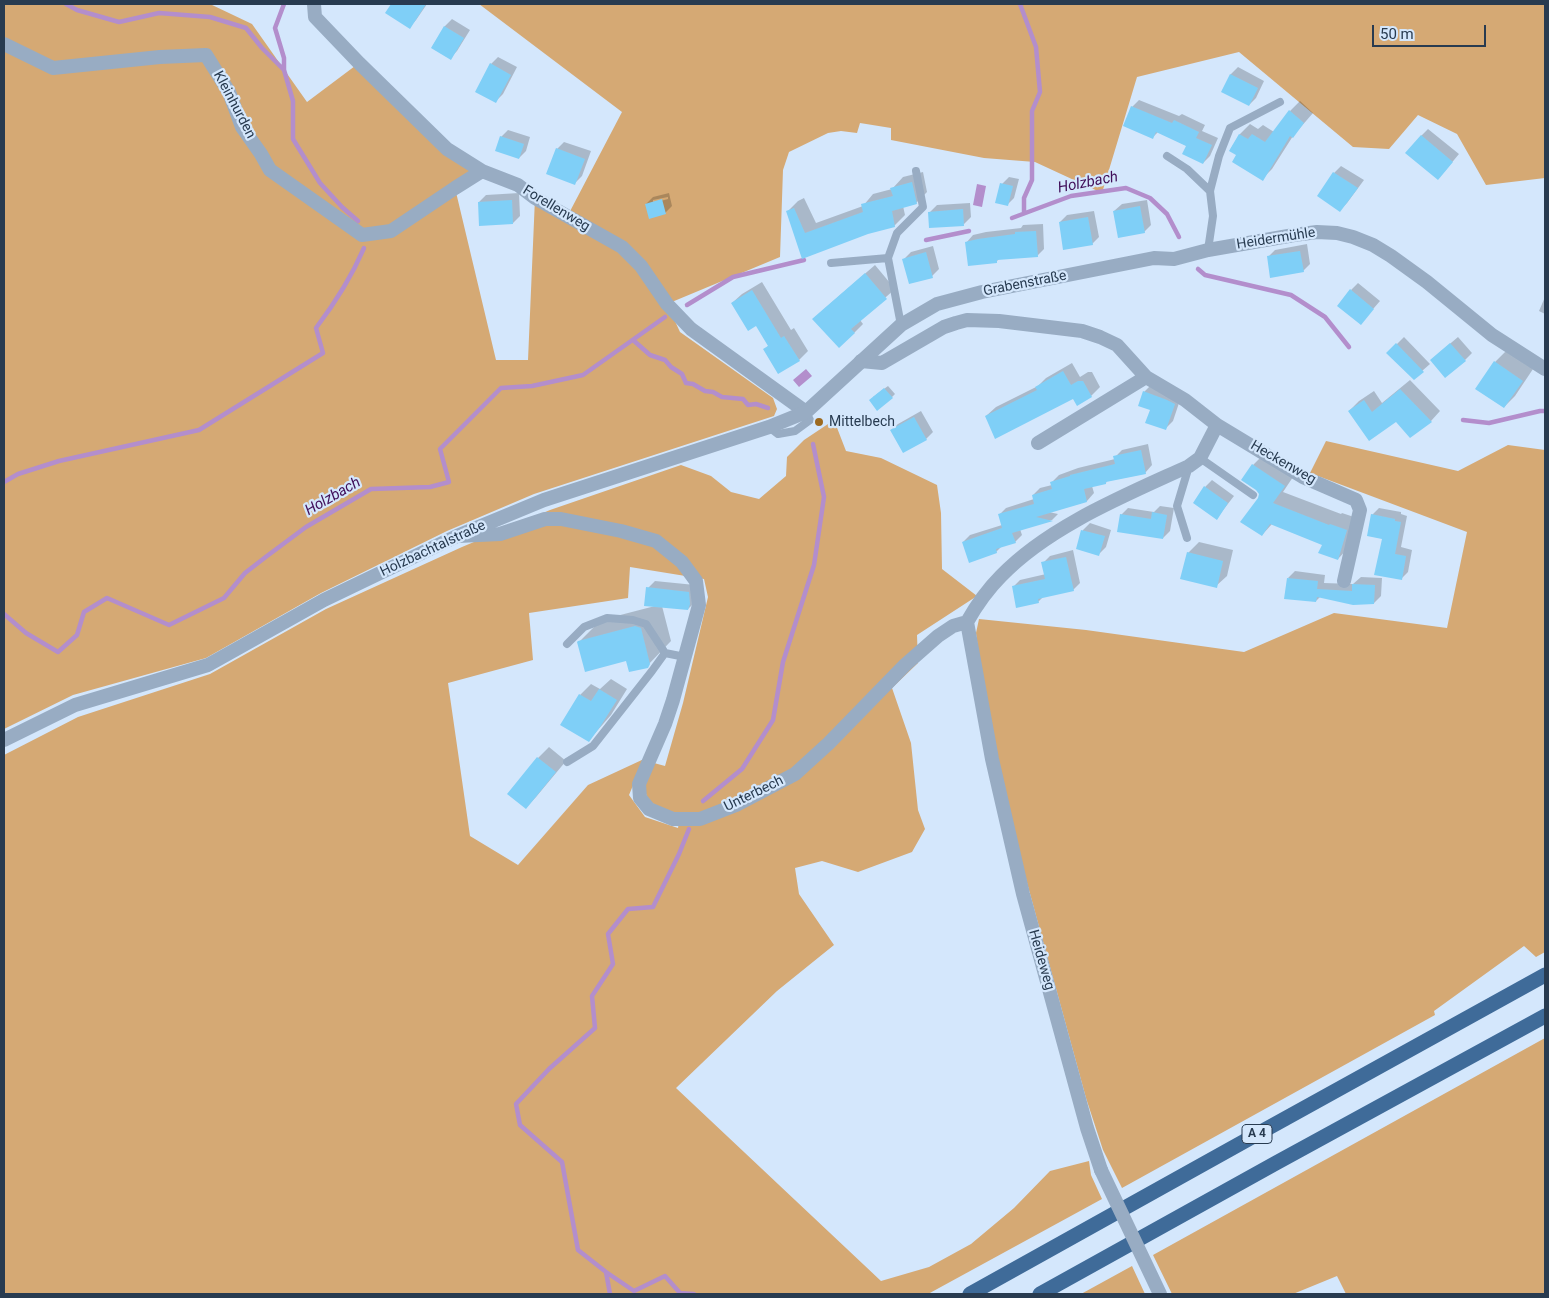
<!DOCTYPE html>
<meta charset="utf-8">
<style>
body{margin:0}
#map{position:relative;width:1549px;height:1298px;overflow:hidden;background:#d4e7fc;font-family:Roboto,sans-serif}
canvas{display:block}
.frame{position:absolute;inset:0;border:5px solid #283b50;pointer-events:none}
.scale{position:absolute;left:1372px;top:25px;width:114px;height:22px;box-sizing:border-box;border:2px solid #283b50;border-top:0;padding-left:6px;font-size:15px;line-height:18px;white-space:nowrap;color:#283b50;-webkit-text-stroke:4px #d4e7fc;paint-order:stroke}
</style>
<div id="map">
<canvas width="1549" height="1298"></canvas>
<div class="frame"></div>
<div class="scale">50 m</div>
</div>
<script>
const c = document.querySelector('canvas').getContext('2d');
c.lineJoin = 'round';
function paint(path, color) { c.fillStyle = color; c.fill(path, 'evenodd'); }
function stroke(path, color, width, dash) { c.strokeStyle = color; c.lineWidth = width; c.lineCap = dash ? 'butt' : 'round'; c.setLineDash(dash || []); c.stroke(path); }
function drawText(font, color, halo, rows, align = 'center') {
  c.font = font + ' Roboto,sans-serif'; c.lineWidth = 4.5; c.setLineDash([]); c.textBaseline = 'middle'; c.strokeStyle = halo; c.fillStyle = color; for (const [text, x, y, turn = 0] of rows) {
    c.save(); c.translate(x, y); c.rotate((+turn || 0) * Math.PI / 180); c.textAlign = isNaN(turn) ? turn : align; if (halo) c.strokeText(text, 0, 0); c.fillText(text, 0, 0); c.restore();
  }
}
paint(new Path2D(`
 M4,4H210L252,24L307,102L359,63L482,171L455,188L496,360H528L535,198L567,217L622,112L479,4H1545V178L1486,185L1457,134L1418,115L1389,149L1353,147L1239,52L1137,77L1102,193L1035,162L984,158L891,140V128L860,123L857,133L841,131L828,133L789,152L783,170L780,257L667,304L680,332L773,398L777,409L774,416L534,494L447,531L321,593L206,658L73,695L4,729Z
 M834,420L846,451L881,458L937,485L941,513L942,569L977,596L917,635L918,663L892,688L911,743L918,810L925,829L912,852L858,872L822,861L795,868L799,894L834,945L777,991L676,1088L881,1281L929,1267L971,1244L1014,1208L1050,1171L1089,1161L1091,1175L1102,1199L928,1294H4V755L78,717L210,674L326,609L462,547L550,510L681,465L711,476L731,492L759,499L786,476L787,457L804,440ZM630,567L704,579L708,597L683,703L665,766L654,763C651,770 646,779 645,786C644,806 666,810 680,816L678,828L645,817L629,795L644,759L588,785L518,865L470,836L448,683L533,660L529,613L628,598Z
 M1326,441L1458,471L1508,445L1545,450V952L1536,957L1524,946L1434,1011L1435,1015L1122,1188L1103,1150L1086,1098L1012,828L981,672L976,633L979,619L1086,630L1244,652L1334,613L1447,628L1467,532L1310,473Z
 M1545,1038V1294H1346L1337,1276L1293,1294H1172L1153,1255Z
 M1132,1266L1145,1294H1081Z`), '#d5a974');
paint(new Path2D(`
 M977,184L986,186L982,207L973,205Z
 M806,369L812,376L799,387L793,380Z`), '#b38ecc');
paint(new Path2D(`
 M393,4H427L416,20L410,27L387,13Z
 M452,19L470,30L457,51L450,58L432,47L445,26Z
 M498,57L517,67L503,94L496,101L491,64Z
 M1238,67L1264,81L1256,98L1249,105L1222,91L1231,74Z
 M1139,100L1179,116L1182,114L1205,125L1202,131L1218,138L1210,156L1203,163L1187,146L1158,132L1153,137L1132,107Z
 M1300,101L1313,113L1293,136L1272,169L1262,179L1238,155L1230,150L1240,134L1250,124L1258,129L1263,125L1274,132L1290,111Z
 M1428,129L1459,154L1444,172L1421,136Z
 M508,130L530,137L526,151L519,158L501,137Z
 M564,142L591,151L582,176L575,183L557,149Z
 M1341,166L1364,180L1347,203L1340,210L1334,173Z
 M923,172L927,192L916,203L903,206L905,215L894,226L868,233L803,258L787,212L798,201L804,198L816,223L863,206L873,194L892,189L903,177Z
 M1009,177L1019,179L1014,198L1007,205L1002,184Z
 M519,193L520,216L513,223L479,202L486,195Z
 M669,193L672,206L665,213L646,204L653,197ZM668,197V199L653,203V200Z
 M1147,200L1151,225L1144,232L1114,211L1122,204Z
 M970,203L971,217L964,224L930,212L937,205Z
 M1094,211L1099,237L1092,244L1060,222L1067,215Z
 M1043,224L1044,249L1037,256L1000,258L997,261L966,243L973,235L986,232L1021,228L1023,225Z
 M1307,244L1310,264L1303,271L1268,257L1275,250Z
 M933,246L939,269L932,276L904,259L911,252Z
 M875,265L895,289L860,320L863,324L854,333L823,310Z
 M762,282L791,330L794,328L808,351L799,360L764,350L769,345L757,324L732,303L742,294Z
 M1358,283L1380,301L1361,323L1351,290Z
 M1545,297V314L1539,311Z
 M1404,337L1430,364L1414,378L1388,353Z
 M1458,337L1472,353L1465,360L1439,353Z
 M1506,351L1533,369L1515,396L1504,407L1495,362Z
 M1072,363L1080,377L1088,372H1092L1100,387L1091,396L1073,397L986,416L996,407L1038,386L1046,378Z
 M1410,380L1440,411L1431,421L1410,437L1396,420L1349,411L1359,401L1374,391L1382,403Z
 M1151,385L1181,397L1173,421L1166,428L1151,410L1144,392Z
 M888,386L895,394L892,397H873Z
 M921,411L933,432L926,439L891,430L898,424Z
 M1148,444L1152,465L1145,473L1107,481L1106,483L1092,486L1094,493L1087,501L1049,512L1058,514L1052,520L1020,529L1022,535L1015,542L1002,546L996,552L963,542L970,535L1002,525L999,515L1006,508L1034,499L1033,495L1040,488L1052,485V482L1059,475L1078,468L1115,459V457L1122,450Z
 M1264,454L1295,474L1283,492L1341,514L1342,513L1357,518L1349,547L1338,559L1323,544L1272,524L1262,535L1259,498L1260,494L1253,465Z
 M1212,480L1234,496L1217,518L1205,487Z
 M1160,506L1174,508L1170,531L1163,538L1121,515L1128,508L1154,512Z
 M1379,508L1401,512V514L1407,516L1401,547L1412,550L1408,572L1401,579L1372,515Z
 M1090,523L1111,530L1106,547L1099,554L1077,548L1083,530Z
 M1199,542L1233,550L1227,576L1216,586L1188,553Z
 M1073,550L1080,583L1073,590L1044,596L1038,602L1013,587L1020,580L1046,574L1043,563L1050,556Z
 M1295,571L1325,575L1324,583L1353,584L1361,577L1382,578L1381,596L1374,603L1320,597L1316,601L1288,578Z
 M655,581L695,585V602L688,609L662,606L671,641L647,666L578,643L601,620L655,606L648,588Z
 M611,679L627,689L611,715L589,740L580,695L591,684L600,689Z
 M549,747L566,761L536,797L526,808L538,758Z`), '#0003');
stroke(new Path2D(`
 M66,4L77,10L119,22L159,13L210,17L246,28L262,48L284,70
 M284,4L275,28L284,58V70L293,101V139L320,183L342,207L358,221
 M1020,4L1036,47L1040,92L1032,111V180L1024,198V213
 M1012,218L1071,196L1126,188L1150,198L1167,214L1179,237
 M926,240L969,231
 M1198,269L1205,275L1291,295L1325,317L1349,347
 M687,305L733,277L804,260
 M633,340L650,355L665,360L671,367L682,374L686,383L693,384L705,391L713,392L722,397L743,399L748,405L756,404L768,408
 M1463,420L1489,423L1540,411H1545
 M4,482L18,474L59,461L199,430L323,353L316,328C335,303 351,278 364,248
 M4,614L26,633L58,652L77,635L84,612L107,598L169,625L224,598L245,573L267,556L306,527L371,489L430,487L449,482L440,449L501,388L532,386L583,375L665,317
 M703,801L742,769L773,720L783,662L814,565L824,497L813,444
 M606,1272L634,1291L665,1276L680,1293L694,1294
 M610,1294L606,1272L578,1250L562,1162L520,1125L516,1104L549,1069L595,1028L592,996L613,964L608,934L628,909L653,907L679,854L689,829`), '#b38ecc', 4.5);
paint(new Path2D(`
 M391,4H426L410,29L385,13Z
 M444,26L464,38L451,60L431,48Z
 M490,63L511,75L496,103L475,92Z
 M1230,74L1258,88L1249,106L1221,92Z
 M1131,106L1172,123L1174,120L1199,132L1196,138L1212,145L1203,164L1182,154L1186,146L1156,132L1153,139L1123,126Z
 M1289,110L1304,123L1293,138L1290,136L1263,181L1232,162L1236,155L1229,151L1239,134L1248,139L1252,134L1265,142Z
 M1421,135L1453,162L1438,180L1405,153Z
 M500,136L524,144L519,159L495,151Z
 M556,148L585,159L575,185L546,174Z
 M1333,172L1358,188L1340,212L1317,196Z
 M912,182L917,204L892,211L895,227L868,234L802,259L786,211L794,208L805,233L863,212L861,204L893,196L890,188Z
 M1000,183L1013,186L1008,206L995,203Z
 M662,199L666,214L649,219L645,204Z
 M512,200L513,224L479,226L478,202Z
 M1140,206L1145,233L1118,238L1113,211Z
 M963,209L964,226L929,228L928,212Z
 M1088,217L1093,245L1063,250L1059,222Z
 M1036,231L1038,257L997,260V263L968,266L965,242L978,239L1015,234V232Z
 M1300,251L1304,272L1270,278L1267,256Z
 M926,252L933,278L909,284L902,259Z
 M865,273L887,299L851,329L855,333L839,348L812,319Z
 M1350,289L1374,309L1361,325L1337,306Z
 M752,290L781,338L784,336L800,361L778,374L763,349L768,346L756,326L748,331L731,303Z
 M1396,343L1424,372L1414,380L1386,353Z
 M1450,343L1466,361L1445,378L1430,360Z
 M1494,361L1523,381L1504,408L1475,389Z
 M1063,371L1071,385L1078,381H1083L1092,397L1077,406L1073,399L995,439L985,416L1037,390L1035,387Z
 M884,388L893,398L877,411L869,400Z
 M1400,389L1432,422L1410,438L1396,422L1369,441L1348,411L1364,400L1372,412Z
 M1143,391L1167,400L1175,404L1166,430L1145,423L1150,410L1138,406Z
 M914,417L927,440L903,453L890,430Z
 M1141,450L1146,474L1106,482V484L1084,489L1087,502L1036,517L1053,521L1012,533L1016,543L996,549L997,553L969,563L962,542L1002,528L998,514L1034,504L1032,495L1052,489L1050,482L1070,476V475L1115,464L1113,456Z
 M1252,464L1285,486L1273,503L1329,525L1330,524L1347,530L1338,560L1318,553L1322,545L1270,524L1262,536L1240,522L1258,498L1259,494L1256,490L1241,480Z
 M1204,486L1228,503L1217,520L1193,503Z
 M1152,512L1167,515L1163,539L1117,532L1120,514L1151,519Z
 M1371,514L1395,519V521L1401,522L1395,554L1406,556L1402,580L1374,575L1382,539L1367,536Z
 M1081,530L1105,536L1099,556L1076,549Z
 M1187,552L1223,561L1217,588L1180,579Z
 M1066,557L1074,591L1038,599L1039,603L1016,608L1012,586L1045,579L1041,562Z
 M1287,578L1318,581L1317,589L1352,591V584L1375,585L1374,604L1353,605L1317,597L1316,602L1284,599Z
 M646,587L689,592L690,604L688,610L644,606Z
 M635,626L641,628L650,664L648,668L629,672L626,661L585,672L577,642L578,641Z
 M599,689L617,700L600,727L589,742L560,725L579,694L591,701Z
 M537,757L556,772L526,809L507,794Z`), '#7fcff7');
stroke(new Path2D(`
 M1167,156L1187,169L1210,191
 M1208,250L1213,216L1210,191L1219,156L1230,128L1280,102
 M888,258L897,233L923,207L916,171
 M831,263L888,258L901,325
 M769,427L778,434L795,431L810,420L806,412
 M1200,458L1253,495
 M1187,538L1177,506L1189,466
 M567,644L584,627L607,618L633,620L646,624L665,653
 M567,762L593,746L652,671L665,653L685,657`), '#98acc3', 8);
stroke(new Path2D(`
 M314,4L315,17L359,63L447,149L482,171L518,185L535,198L622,247L641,266L667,304L691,329L806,412
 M4,44L53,68L160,57L206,55L229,92L242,127L261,154L270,170L362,235L391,231L455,188L482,171
 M861,361L882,363L944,327L956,323L967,320L999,321L1082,331L1100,337L1117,345L1146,377
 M1038,443L1146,377L1185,400L1217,425L1303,477L1356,500L1360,510L1344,581
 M458,536L500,534L545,519H561L621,531L656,541L682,562L696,581L699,605L673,700L665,724L639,784L640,798L649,809L673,819H700L736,805L795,774L829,743L905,665L938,636L953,626L967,622
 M1101,1170L1087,1128L1023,894L992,759L967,622C976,606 987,590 1001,576C1049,526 1126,495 1189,466L1200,458L1217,425`), '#98acc3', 14);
stroke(new Path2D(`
 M4,740L75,705L208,665L324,600L457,536L544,500L769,427L806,412L901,325L937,304L982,292L1154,258L1174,259L1208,250L1294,235L1317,232L1337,233L1353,237L1373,245L1391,256L1427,282L1492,335L1545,369`), '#98acc3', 14);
stroke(new Path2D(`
 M970,1294L1261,1132L1545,975
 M1040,1294L1276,1163L1545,1016`), '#3f6b99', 15);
stroke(new Path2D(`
 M1101,1170L1160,1294`), '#98acc3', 14);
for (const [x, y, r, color] of [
 [819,422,5,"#9d6a20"]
]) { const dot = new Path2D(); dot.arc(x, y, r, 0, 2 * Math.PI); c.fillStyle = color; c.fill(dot); stroke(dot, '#d4e7fc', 2); }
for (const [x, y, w] of [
 [1257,1134,30]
]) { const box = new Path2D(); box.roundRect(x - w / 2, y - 9.5, w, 19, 4); c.fillStyle = '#d4e7fc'; c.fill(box); stroke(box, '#283b50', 1); }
drawText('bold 12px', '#283b50', null, [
 ["A 4",1257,1134]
]);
drawText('14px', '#283b50', '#d4e7fc', [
 ["Kleinhurden",234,105,62],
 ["Forellenweg",556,209,31],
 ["Heidermühle",1276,239,-9],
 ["Grabenstraße",1025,284,-11],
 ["Heckenweg",1283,463,30],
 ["Holzbachtalstraße",433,549,-25],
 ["Unterbech",754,794,-26],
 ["Heideweg",1041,960,74]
]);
drawText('14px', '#283b50', '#d4e7fc', [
 ["Mittelbech",829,422]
], 'left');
drawText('italic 15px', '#400e59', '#d4e7fc', [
 ["Holzbach",1088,183,-11],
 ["Holzbach",333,497,-30]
]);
</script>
